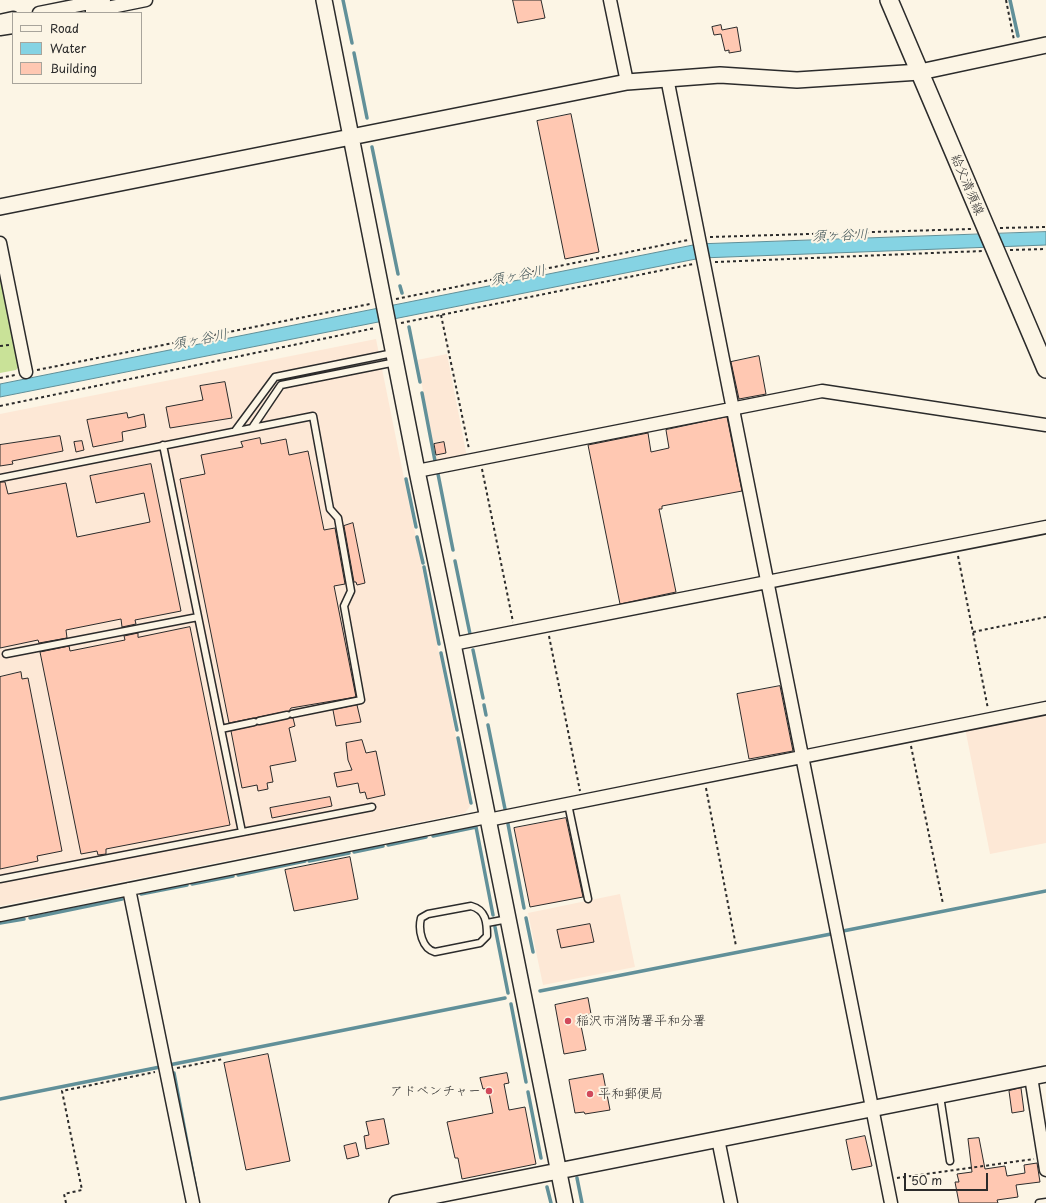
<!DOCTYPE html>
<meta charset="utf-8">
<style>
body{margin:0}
#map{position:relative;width:1046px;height:1203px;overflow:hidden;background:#fcf5e5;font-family:"Playpen Sans",sans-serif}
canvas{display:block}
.legend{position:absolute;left:12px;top:12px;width:130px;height:72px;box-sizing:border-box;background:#fcf5e5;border:1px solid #a8a49b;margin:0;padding:5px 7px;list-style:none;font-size:12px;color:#2b2b2b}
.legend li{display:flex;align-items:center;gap:8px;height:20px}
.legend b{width:20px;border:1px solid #a8a49b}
.scale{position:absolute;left:904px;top:1173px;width:84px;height:18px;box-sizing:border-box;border:2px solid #2b2b2b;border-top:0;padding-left:5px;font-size:12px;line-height:14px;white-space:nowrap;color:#2b2b2b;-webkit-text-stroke:3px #fcf5e5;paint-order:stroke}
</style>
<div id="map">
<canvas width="1046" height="1203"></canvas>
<ul class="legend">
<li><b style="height:5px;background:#fcf5e5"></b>Road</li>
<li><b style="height:11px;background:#85d3e3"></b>Water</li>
<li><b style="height:11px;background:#ffc8b2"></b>Building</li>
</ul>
<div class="scale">50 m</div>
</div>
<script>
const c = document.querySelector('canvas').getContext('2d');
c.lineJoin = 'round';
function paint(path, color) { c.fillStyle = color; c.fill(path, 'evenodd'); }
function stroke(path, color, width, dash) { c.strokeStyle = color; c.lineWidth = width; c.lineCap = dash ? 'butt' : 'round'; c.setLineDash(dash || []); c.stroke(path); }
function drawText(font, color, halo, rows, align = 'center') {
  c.font = font + ' "Playpen Sans","Klee One",sans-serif'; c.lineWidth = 4; c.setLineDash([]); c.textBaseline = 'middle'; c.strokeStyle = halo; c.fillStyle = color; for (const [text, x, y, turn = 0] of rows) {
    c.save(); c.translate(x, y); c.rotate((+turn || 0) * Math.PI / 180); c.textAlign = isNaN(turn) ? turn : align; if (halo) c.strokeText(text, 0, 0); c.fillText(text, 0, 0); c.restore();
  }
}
paint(new Path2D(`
 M376,339L470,806L465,813L0,906V414Z
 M447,354L467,457L437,463L417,360Z
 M1046,712V843L990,854L965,728Z
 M620,894L635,967L543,985L528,913Z`), '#fde8d6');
paint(new Path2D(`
 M0,268L19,366L16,370L0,373Z`), '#c9e298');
const water = new Path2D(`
 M1046,232V245L701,258L0,397V384L698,244Z`);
paint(water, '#85d3e3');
stroke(water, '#619099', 1);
stroke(new Path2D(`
 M343,0L352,43
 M1010,0L1018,36
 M354,53L367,118
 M372,147L398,274
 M400,286L402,293
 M409,327L420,382
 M422,393L435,461
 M438,474L453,550
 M406,479L416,527
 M417,537L423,563
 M455,561L470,634
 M424,567L439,644
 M473,650L483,698
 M441,653L457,730
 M484,705L486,715
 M488,725L505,809
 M458,738L471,803
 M508,824L524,908
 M433,836L476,827L493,915
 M388,845L426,837
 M354,852L383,846
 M309,861L349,853
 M238,875L305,861
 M192,884L233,876
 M141,894L187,885
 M30,918L122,899
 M526,918L533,952
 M0,923L24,919
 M495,927L508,993
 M843,931L1046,891
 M540,991L831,934
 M511,1004L526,1082
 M169,1065L505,998
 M174,1073L196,1190
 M528,1092L541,1158
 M0,1099L160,1067
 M577,1178L582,1203
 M547,1187L551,1203`), '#619099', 3.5);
const building = new Path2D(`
 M513,0H541L545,18L518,23Z
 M721,25L722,30L737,27L741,51L729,53V50L725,51L721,34L714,35L712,27Z
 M571,114L599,252L565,259L537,121Z
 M759,356L766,394L739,399L731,362Z
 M225,382L232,418L170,428L166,407L203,400L200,386Z
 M127,413L128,418L144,414L146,427L122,432L123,441L93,447L87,420Z
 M727,417L742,491L662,506V509H659L676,592L620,604L588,445L648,433L651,452L669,448L666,430Z
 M60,436L63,451L12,461L13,464L0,466V445Z
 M260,438L261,444L286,439L289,455L308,451L324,530L335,528L345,584L334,586L356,697L291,708L289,711L229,723L180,479L205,474L201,455L243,447L241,442Z
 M82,441L84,450L76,452L74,442Z
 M444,442L446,453L436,455L434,444Z
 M151,464L181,611L135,620L136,624L122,627L121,619L66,630L67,638L39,643L38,640L0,648V482H5L8,494L66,483L77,537L150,522L144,493L96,503L90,476Z
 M353,523L365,583L357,585L356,582H354L344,526Z
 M190,627L230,825L106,849V854L98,855L97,851L81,854L40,652L69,646L70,651L125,640L124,636L138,633V637Z
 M21,672L22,679L28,678L62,851L37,856L38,861L0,869V677Z
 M780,686L793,751L749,759L737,694Z
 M357,705L361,722L336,726L333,710Z
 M290,718H293L295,726L289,728L296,761L270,766L273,782L267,783L268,789L258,791L257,785L242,788L231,731Z
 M362,740L366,753L376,751L385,795L367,799L365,792L360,793L358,783L337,787L334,773L352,770L348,760L346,743Z
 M330,797L332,806L272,818L270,808Z
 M566,818L583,897L530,907L514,828Z
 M350,857L358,899L294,911L285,870Z
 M590,924L594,942L561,948L557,930Z
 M588,998L591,1014L579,1016L586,1050L564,1054L555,1005Z
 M268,1054L290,1161L246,1170L224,1063Z
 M507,1073L509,1083L504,1084L509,1110L525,1107L536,1164L462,1179L458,1158H455L447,1122L493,1113L488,1088L483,1089L480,1078Z
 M603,1074L610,1110L585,1114L584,1112L575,1113L569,1080Z
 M1021,1088L1024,1111L1012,1113L1009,1091Z
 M384,1119L389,1144L366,1149L364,1136L369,1135L366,1122Z
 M865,1136L872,1166L852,1170L846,1140Z
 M979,1138L985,1169L1005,1166L1007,1176L1025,1173L1024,1165L1037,1163L1040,1182L1016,1185L1018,1197L997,1200L998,1203H959L955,1182H959L957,1174L972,1172L968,1139Z
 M356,1143L359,1156L347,1159L344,1146Z`);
paint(building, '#ffc8b2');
stroke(building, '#2b2b2b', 1);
const service = new Path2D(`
 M252,428L281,385L396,362
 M235,431L275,377L393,353
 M163,445L242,832
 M0,478L313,416L330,509L338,518L351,591L344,606L361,700L292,714
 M6,654L198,617
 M259,721L287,715
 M221,729L254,722
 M568,804L588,899
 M0,879L372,807
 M471,906C486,910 487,922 487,936L480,943L435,952C422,949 418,930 421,918L428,914Z
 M487,923L508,919
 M940,1096L950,1161
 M1039,1203L1046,1202`);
const minor = new Path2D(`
 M610,0L627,82
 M92,11L146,0
 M39,13L104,0
 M0,21L13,18
 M0,29L13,27
 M667,78L891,1203
 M0,243L26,372
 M417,471L822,391L1046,425
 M453,644L1046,527
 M488,820L1046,708
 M129,889L193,1203
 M0,915L487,817
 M1031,1077L1046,1170
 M718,1139L731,1203`);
const tertiary = new Path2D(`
 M324,0L417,471L453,644L565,1203
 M0,207L627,82L720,75L797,80L920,72L1046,45
 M397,1203L1046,1074`);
const secondary = new Path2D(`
 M889,0L1046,369`);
stroke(service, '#2b2b2b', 9);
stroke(minor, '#2b2b2b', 15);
stroke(tertiary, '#2b2b2b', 18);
stroke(secondary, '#2b2b2b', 20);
stroke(new Path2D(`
 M1006,0L1014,40
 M1000,228L1046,227
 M710,237L971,229
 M1010,250L1046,249
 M715,262L982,251
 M396,299L688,240
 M441,315L469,449
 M401,323L693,264
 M0,346L9,345
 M37,370L370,304
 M0,378L15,375
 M0,406L375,328
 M482,469L513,622
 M958,556L988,709
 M973,632L1046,617
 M549,636L580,791
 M911,746L943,904
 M706,788L736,946
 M177,1068L223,1059
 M897,1178L1034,1159
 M66,1203L64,1194L82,1190L62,1091L155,1072`), '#2b2b2b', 2, [3, 3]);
stroke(service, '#fcf5e5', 6);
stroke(minor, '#fcf5e5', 12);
stroke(tertiary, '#fcf5e5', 15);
stroke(secondary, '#fcf5e5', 17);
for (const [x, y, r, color] of [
 [568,1021,4,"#d1495b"],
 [489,1091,4,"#d1495b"],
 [590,1094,4,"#d1495b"]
]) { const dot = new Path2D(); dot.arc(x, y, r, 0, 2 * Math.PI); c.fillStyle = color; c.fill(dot); stroke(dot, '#fcf5e5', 1.5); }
drawText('13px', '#2b2b2b', '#fcf5e5', [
 ["給父清須線",967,185,67]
]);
drawText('13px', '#2b2b2b', '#fcf5e5', [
 ["稲沢市消防署平和分署",576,1021],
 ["アドベンチャー",481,1091,"right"],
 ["平和郵便局",598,1094]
], 'left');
drawText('italic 14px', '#425559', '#fcf5e5', [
 ["須ヶ谷川",840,236,-2],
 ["須ヶ谷川",518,276,-11],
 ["須ヶ谷川",200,340,-11]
]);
</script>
